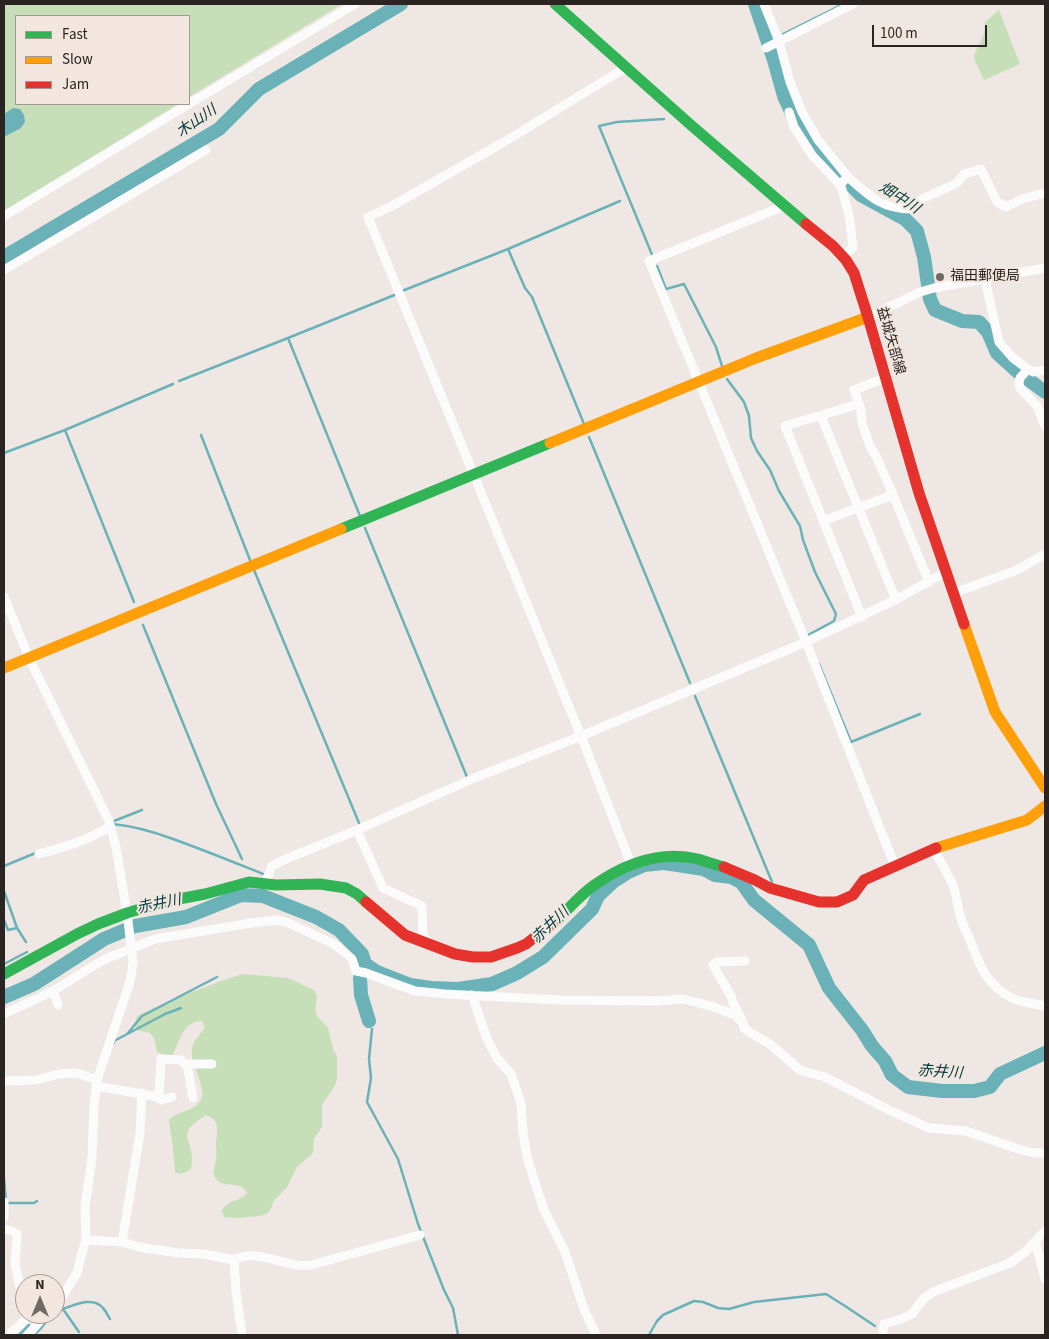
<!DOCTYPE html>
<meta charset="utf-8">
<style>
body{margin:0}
#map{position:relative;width:1049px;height:1339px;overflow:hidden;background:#eee7e3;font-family:"Source Sans 3",sans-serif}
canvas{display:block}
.frame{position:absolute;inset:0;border:5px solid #2a2522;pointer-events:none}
.legend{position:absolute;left:15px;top:15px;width:175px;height:90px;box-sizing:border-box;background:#f3e6de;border:1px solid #a39993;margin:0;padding:6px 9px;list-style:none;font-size:15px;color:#2a2522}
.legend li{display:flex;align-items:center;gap:10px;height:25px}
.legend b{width:25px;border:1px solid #a39993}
.north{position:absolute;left:15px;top:1274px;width:50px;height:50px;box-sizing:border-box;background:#f3e6de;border:1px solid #a39993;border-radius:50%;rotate:0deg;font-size:14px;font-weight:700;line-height:20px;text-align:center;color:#2a2522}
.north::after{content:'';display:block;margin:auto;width:18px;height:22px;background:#6f6966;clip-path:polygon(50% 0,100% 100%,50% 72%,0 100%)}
.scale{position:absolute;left:872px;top:25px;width:115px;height:22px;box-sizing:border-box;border:2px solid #2a2522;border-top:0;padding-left:6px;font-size:15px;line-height:18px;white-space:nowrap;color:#2a2522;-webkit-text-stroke:4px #f3e6de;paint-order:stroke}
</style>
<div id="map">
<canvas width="1049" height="1339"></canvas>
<div class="frame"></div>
<ul class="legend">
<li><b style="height:6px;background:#30b455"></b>Fast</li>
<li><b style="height:6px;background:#ff9f0a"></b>Slow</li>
<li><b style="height:6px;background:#e5322d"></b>Jam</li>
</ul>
<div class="north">N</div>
<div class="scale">100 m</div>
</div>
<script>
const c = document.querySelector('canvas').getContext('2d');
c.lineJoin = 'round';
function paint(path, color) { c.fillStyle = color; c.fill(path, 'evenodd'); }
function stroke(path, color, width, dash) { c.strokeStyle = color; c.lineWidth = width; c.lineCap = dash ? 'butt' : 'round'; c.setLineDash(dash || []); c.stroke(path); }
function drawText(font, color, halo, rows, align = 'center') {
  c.font = font + ' "Source Sans 3","Noto Sans JP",sans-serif'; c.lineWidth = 4; c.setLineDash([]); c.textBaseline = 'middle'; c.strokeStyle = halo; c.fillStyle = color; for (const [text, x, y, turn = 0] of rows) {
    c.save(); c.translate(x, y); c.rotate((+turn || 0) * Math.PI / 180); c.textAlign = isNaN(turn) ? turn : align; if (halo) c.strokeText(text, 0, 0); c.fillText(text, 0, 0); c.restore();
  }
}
paint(new Path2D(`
 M4,4H342L189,97V16H16V104H178L4,211Z
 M999,10L1020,64L984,80L975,61L974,55L984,34L985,22Z
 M243,974L288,978L314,990L317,997L315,1011L318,1017L328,1028L333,1049L337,1056V1080L334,1087L322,1105V1127L314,1139L313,1153L297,1167L287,1187L277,1197L273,1202L271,1209L266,1214L259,1216L238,1218L224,1217L222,1210C230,1198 239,1203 247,1193C246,1191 243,1188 242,1187C234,1183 222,1187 216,1179C211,1174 215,1166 216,1160C217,1155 216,1150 216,1144C217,1132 221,1120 206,1115C170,1137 198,1139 191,1169C185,1173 181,1175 175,1172L173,1149L169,1120C178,1111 195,1111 201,1100C207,1087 190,1064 192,1050C193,1040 200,1035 205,1027L202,1021C183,1021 179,1042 172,1056H166L157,1052L154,1038L150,1033L136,1030L135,1023L137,1016C172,1000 206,985 243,974Z`), '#c7dfb8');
paint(new Path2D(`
 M13,108L20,109L24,115L25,122L21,128L4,137V114Z`), '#6ab2b7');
stroke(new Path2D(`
 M783,34L843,4
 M508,249L525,288L532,297L584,424
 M653,257L599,126L617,122L664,119
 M657,266L666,289L684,284L716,347L722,366
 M402,291L508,249L620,201
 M288,338L360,516
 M727,379L744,402L749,416L751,438L757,451L770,470L779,491L800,526L803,540L815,572L836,614L834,621L808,635
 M179,381L288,338L397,294
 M65,430L134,602
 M201,435L250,560
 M589,437L690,683
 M4,453L65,430L173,384
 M365,528L467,777
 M254,570L359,823
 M143,625L216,804L242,859
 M819,664L851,742L920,714
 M695,696L772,882
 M114,821L142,810
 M113,824C134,826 154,832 173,839C204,850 233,862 263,874
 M4,866L38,852
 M4,891L17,928
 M4,920L8,930L17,928L26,942
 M4,964L27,952
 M372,1029L369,1059L371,1078L367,1102L398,1159L418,1224L444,1290L453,1308L458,1335
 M128,1033L142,1016L217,977
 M114,1043V1041L165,1014L181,1008
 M4,1178L6,1202
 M7,1203H34L37,1201
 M63,1309C75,1305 93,1296 103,1308C106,1311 108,1316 110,1319
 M55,1313L63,1309L79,1332
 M34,1334C43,1330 45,1320 53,1314
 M19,1335L29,1325
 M649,1335L657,1321L663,1315L694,1301L703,1302L718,1308L729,1309L754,1302L826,1294L845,1306L875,1326`), '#6ab2b7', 2.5);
stroke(new Path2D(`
 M755,4L774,60L784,96L800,131L834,168L861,195L905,219L917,231L924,257L930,299L935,310L962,321L979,322L988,332L997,353L1018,372L1045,392
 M4,257L219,129L259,89L401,4
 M360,978L361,995L369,1021
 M4,997L34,984L104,939L135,926L186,917L241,895L263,896L316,917L339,930L362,954L365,964L377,972L410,985L431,988L458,989L492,984L517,973L543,957L592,909L598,896L614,881L628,872L644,865L664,863L704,869L715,875L731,877L741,882L754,900L809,945L829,988L862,1030L872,1046L885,1061L892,1075L908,1087L942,1091H974L990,1087L1000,1074L1045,1053`), '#6ab2b7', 14);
stroke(new Path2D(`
 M764,4L779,41L790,82L802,112L818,140L848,177
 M766,48L853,4
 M625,68L504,142L392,206L368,217L581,736L631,864
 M189,104L355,4
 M789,112L794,127L812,155L841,186L849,215L853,247L843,257
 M840,184L848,177C869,196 882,209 912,209L922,199L957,183L964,174L981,169L997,202L1006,207L1022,199L1045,193
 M784,206L649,261L806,642L895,866
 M4,216L189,104
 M4,270L206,150
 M985,279L999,342L1013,358L1028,369L1033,372L1045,370
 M868,317L920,292L934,288L1045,268
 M1028,369L1020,378L1019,383L1020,388L1037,406L1045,426
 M885,378L854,390L861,410L862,423L870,446L877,458L893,495L929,582
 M859,404L785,426L862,617
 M821,416L896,600
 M823,521L893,495
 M954,593L1017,570L1045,554
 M4,597L29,658L109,821L116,847L127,913L133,961L132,970L130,982L97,1080L94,1106L92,1158L85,1207L86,1240L81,1256L77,1273L60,1300L55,1305
 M357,830L383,888L422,906L423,937L430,943
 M934,849C940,862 948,873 953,886C957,896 957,903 959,912C962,925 969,936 973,948C982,971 989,986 1012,998C1022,1003 1034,1003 1045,1006
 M39,854C64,847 88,841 110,826
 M265,883L272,866L281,861L357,830L472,779L581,736L806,642L893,601L946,572
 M53,991L58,1005
 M472,995L487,1039L497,1058L511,1074L521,1103L523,1132L527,1157L535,1183L544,1210L565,1252L584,1309L596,1335
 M4,1014L53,991L103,960L155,939L251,923L276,920L286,922L332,943L342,950L352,959L356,971L366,973L415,991L445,994L559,1000L658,1001L683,999L711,1006L735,1015L743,1023L744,1028L749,1032L770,1044L800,1070L825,1077L889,1110L929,1128L966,1131L1018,1149L1034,1153H1045
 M741,1018L733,1003L731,996L713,965L717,962L745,961
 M187,1064L193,1098
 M4,1081L36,1080L59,1074L73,1073L80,1074L97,1080
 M96,1086L158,1097L161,1100L172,1097
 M158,1097L159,1095L161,1059L181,1060L184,1064H212
 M4,1202V1217
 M4,1229L12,1231L17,1234L15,1264L25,1309
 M86,1240L122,1242L139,1247L179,1253L204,1254L234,1260L236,1292L242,1335
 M1035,1241L1045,1279
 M122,1242L140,1133L142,1093
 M234,1260C254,1249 278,1263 298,1265C302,1266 307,1265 311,1265L420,1235
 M9,1335L27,1318
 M28,1335L46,1314
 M883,1335V1330L884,1324L901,1319L912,1314L924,1298L933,1292L1010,1263L1025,1252L1045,1231`), '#fcfbfb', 9);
stroke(new Path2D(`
 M555,4L692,126L806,224
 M341,529L550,443
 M553,923C566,912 578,897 593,886C624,864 659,850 698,859C707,862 716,865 724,867
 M4,974L77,934L98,924L127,913L163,902L205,894L249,882L276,885L320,884L346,888L357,894L366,902`), '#30b455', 11);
stroke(new Path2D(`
 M550,443L756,358L868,317
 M964,624L995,712L1045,788
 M4,668L341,529
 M936,848L1027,820L1045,806`), '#ff9f0a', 11);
stroke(new Path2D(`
 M806,224L833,246L846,260L854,273L868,317L919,493L964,624
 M724,867L755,880L770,888L819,902H837L853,895L864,880L936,848
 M366,902L405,935L455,954L473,957H491L517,948L526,944L553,923`), '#e5322d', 11);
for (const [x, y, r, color] of [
 [940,277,5,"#6f6966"]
]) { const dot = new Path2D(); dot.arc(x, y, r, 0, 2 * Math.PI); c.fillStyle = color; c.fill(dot); stroke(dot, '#f3e6de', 2); }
drawText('14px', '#2a2522', '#f3e6de', [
 ["福田郵便局",950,277]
], 'left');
drawText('14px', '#2a2522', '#f3e6de', [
 ["益城矢部線",890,341,74]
]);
drawText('italic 15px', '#004045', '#f3e6de', [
 ["木山川",197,122,-35],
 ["畑中川",899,199,32],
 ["赤井川",159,905,-12],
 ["赤井川",551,926,-44],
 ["赤井川",940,1073,4]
]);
</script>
